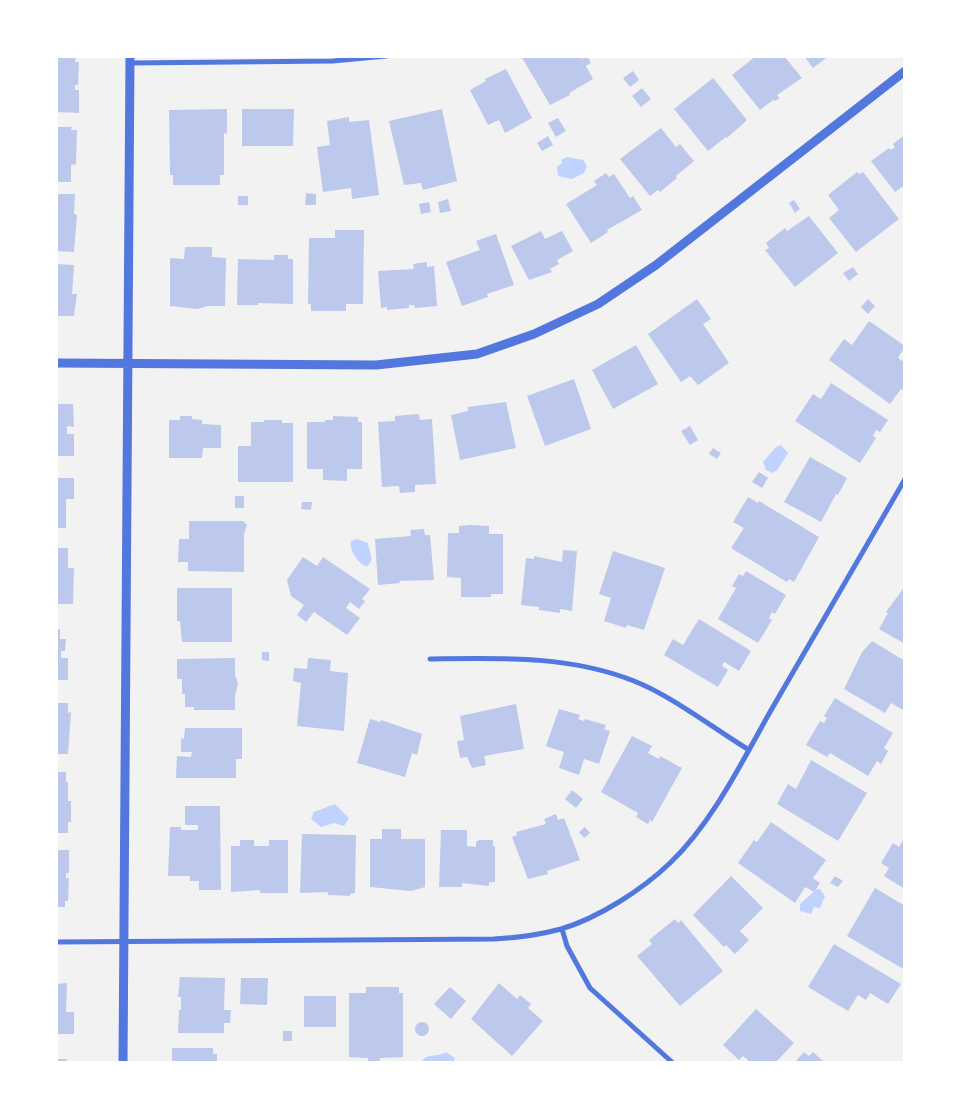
<!DOCTYPE html>
<style>
body{margin:0}
#map{position:relative;width:961px;height:1119px;overflow:hidden;background:#f2f2f2;font-family:Mulish,sans-serif}
canvas{display:block}
.frame{position:absolute;inset:0;border:58px solid #fff;pointer-events:none}
</style>
<div id="map">
<canvas width="961" height="1119"></canvas>
<div class="frame"></div>
</div>
<script>
const c = document.querySelector('canvas').getContext('2d');
c.lineJoin = 'round';
function paint(path, color) { c.fillStyle = color; c.fill(path, 'evenodd'); }
function stroke(path, color, width, dash) { c.strokeStyle = color; c.lineWidth = width; c.lineCap = dash ? 'butt' : 'round'; c.setLineDash(dash || []); c.stroke(path); }
paint(new Path2D(`
 M567,157L583,160L587,166L584,173L572,179L558,176L557,167L562,163L561,160Z
 M781,445L788,453L778,469L773,473L766,470L763,462L776,447Z
 M357,539L368,543C369,553 376,559 367,566C358,565 349,549 351,541Z
 M335,804L349,818L344,826L334,823L321,827L311,819L314,812Z
 M817,889H820L825,896L820,908L814,907L811,914L800,911V904Z
 M446,1052L455,1058L454,1063H421C426,1052 438,1058 446,1052Z`), '#bfd3fe');
paint(new Path2D(`
 M56,56H76L75,62H79L78,85H75V90H79V113L56,112Z
 M521,56H580L582,59L587,56L591,63L586,66L593,79L569,93L570,95L550,105Z
 M756,56H784L802,78L777,95L780,98L775,101L773,100L760,110L732,75Z
 M804,56H824L826,58L813,68Z
 M506,69L532,118L505,133L499,120L488,125L470,90L486,81L485,79Z
 M633,71L639,80L630,87L623,78Z
 M713,78L747,120L727,138L726,137L708,151L674,109Z
 M642,88L651,99L641,107L632,96Z
 M227,109V134L224,133V175H220V185H173V175H170L169,110Z
 M242,109H294L293,146H242Z
 M442,109L457,181L423,190L421,183L404,185L389,121Z
 M349,117V122L369,120L379,195L352,199L351,188L323,192L317,147L330,145L327,121Z
 M558,118L566,131L556,137L548,123Z
 M56,127H72L71,130H77L76,164L71,165V182H56Z
 M661,128L676,147L680,144L694,161L676,176L677,178L660,192L658,190L650,196L620,159Z
 M548,136L553,145L542,151L537,143Z
 M902,137H905V185L895,192L871,161L889,148L891,150L895,147L893,144Z
 M857,172L859,174L863,172L899,219L856,252L829,218L839,210L828,195Z
 M606,173L609,177L614,174L630,198L633,196L642,210L607,230L608,232L591,243L566,204L597,185L594,181Z
 M306,193L316,194V205H305Z
 M56,194H75L74,214L77,215L74,252L56,251Z
 M238,196H248V205H238Z
 M448,199L451,211L440,213L438,202Z
 M794,200L800,209L795,213L789,203Z
 M429,202L431,212L421,214L419,204Z
 M809,216L838,253L795,287L765,250L769,248L766,243L785,228L787,231Z
 M335,230H364L363,304H346V311H311V304H308L309,238H335Z
 M541,231L545,239L562,231L573,251L557,260L559,264L550,269L552,272L529,280L511,246Z
 M496,234L514,285L487,294L488,297L462,306L446,262L480,250L476,241Z
 M185,247H212V257L226,258L225,306H207L198,309L170,306V258L184,259Z
 M274,255H288V259H293V304L258,303V305H237L238,259L274,260Z
 M427,262V267L434,266L437,306L415,308L414,305H409V308L387,310V307L381,308L378,271L414,269L413,264Z
 M56,264L74,265L72,294H77L74,316H56Z
 M853,267L858,274L849,281L843,273Z
 M697,299L711,319L703,324L729,363L698,385L690,376L681,382L648,334Z
 M868,299L875,306L868,314L861,307Z
 M869,321L905,346L898,358L905,363V391L901,389L890,404L829,360L844,339L852,345Z
 M636,345L658,384L613,409L592,370Z
 M574,379L591,429L545,446L527,396Z
 M831,383L888,420L880,432L876,430L873,436L876,438L860,463L795,421L813,394L821,399Z
 M506,402L516,448L460,460L451,415L468,411V407Z
 M56,404H73L74,427L67,426V434H74V456H56Z
 M419,414L420,420L432,419L436,484L415,485V492L400,493L399,486L382,487L378,422L395,421V416Z
 M180,416H192V419L202,420V424L221,425V448H203L202,458H169V420H180Z
 M333,416L358,417V422H362V469H347V481L323,480V469H307V422H325V420H333Z
 M264,420H282V423H293V482H238V446H251V422H264Z
 M690,426L698,440L690,445L681,431Z
 M713,448L721,453L717,459L709,454Z
 M810,457L847,478L838,495L836,494L821,522L784,502Z
 M759,472L768,478L762,488L752,482Z
 M56,478H74V499H66V528H56Z
 M235,496H244V508H235Z
 M748,497L758,503L759,501L819,537L794,582L789,579L787,582L731,548L744,528L733,522Z
 M302,502H312L311,510L301,509Z
 M189,521H243L247,525L244,534V572L188,571V562H178L179,539H189Z
 M470,525L489,526V534H503V594H491V597H461V578L447,577L448,533H459V526Z
 M424,529L425,535H430L434,580L399,581L400,583L378,585L375,539L411,536L410,530Z
 M56,548H68V568H74L73,604H56Z
 M563,550L577,551L572,611L560,609V613L539,610V607L521,605L526,558L534,559V556L562,562Z
 M613,551L665,568L644,630L627,625L626,628L604,621L611,598L599,594Z
 M303,557L317,566L323,557L370,589L362,599L365,601L359,609L350,602L346,608L360,618L347,635L314,612L306,622L297,615L304,605L291,596L287,580Z
 M746,571L786,595L775,614L772,612L769,618L772,620L758,643L718,619L736,588L732,586L739,574L743,576Z
 M905,586V644L879,629L888,613L886,612Z
 M177,588H232V642H182L180,621H177Z
 M699,619L751,651L739,671L724,662L722,666L728,670L718,687L664,655L673,639L683,645Z
 M56,629H60V639H66L65,651H61V658H68V680H56Z
 M872,641L905,661V681L902,686L905,687L903,710L891,703L885,713L844,689L862,652Z
 M262,652H269V661L262,660Z
 M235,658V675L238,683L235,697V710H194V707H185V694H182V679H177V659Z
 M308,658L331,660L330,671L348,673L344,731L297,726L301,683L293,681L294,668L307,669Z
 M835,698L893,733L884,748L888,751L881,764L877,761L868,776L830,753L827,757L806,745L820,721L824,723L827,718L824,716Z
 M56,703H68V713L71,712L68,754H56Z
 M516,704L524,749L484,756L486,765L472,768L467,757L460,758L457,741L464,740L460,716Z
 M559,709L580,715L578,719L584,721L585,719L606,725L604,729L610,731L599,764L584,759L579,775L559,768L564,752L546,746Z
 M370,719L380,722L381,720L422,734L417,755L412,753L405,777L357,763Z
 M185,728H242V759H236V778H176L177,756L191,757L192,752H181V738L184,739Z
 M632,736L652,746L648,753L659,759L660,756L682,768L652,822L650,820L648,824L636,817L638,813L601,792Z
 M811,760L867,793L838,841L777,804L788,784L796,789Z
 M56,772H66V782H68V801H71V822H68V833H56Z
 M572,790L583,799L576,808L565,799Z
 M185,806H220L221,890H199V881H190V876H168L170,827H181V830H198V825H185Z
 M556,814L558,820L564,818L580,860L547,871L548,874L528,879L512,837L517,835L516,832L546,824L544,819Z
 M771,822L826,860L813,878L820,883L814,892L805,887L795,903L738,863L754,840L757,842Z
 M585,827L590,833L584,838L579,832Z
 M382,829H401V839H425V887L411,891L370,887V839H382Z
 M441,830H467V846L476,847V842L479,840H493V846H495V882H489V886L462,883V887H439Z
 M302,834L356,835L355,893L350,894V896L328,895V892L300,893Z
 M905,837V889L884,876L889,868L881,863L893,843L899,847Z
 M240,840H254V846H269V840H288V893H260V890L231,892V846H240Z
 M56,850H69V873H66V878H69L68,901H65V907H56Z
 M731,876L763,908L740,931L749,940L735,954L726,945L724,947L693,915Z
 M835,876L843,881L838,887L830,883Z
 M875,888L905,906V970L847,936Z
 M675,919L678,923L681,920L723,971L680,1006L637,956L652,944L649,940Z
 M834,944L901,984L888,1004L870,993L866,1000L858,995L848,1011L808,987Z
 M180,977L225,978L224,1010H231L230,1023H224V1033H178L179,1010H181V997H178Z
 M241,978H268L267,1005L240,1004Z
 M67,983L66,1012H74V1034H56V984Z
 M499,983L517,999L520,995L531,1004L528,1008L543,1021L512,1056L471,1019Z
 M366,987H399V993H403V1057L380,1058V1063H368V1058L349,1057V993H366Z
 M450,987L466,1001L451,1019L434,1004Z
 M304,996H336V1027H304Z
 M756,1009L794,1043L775,1063H746L748,1060L743,1056L739,1060L723,1045Z
 M415 1029a7 7 0 1 1 14 0a7 7 0 1 1-14 0Z
 M283,1031H292V1041H283Z
 M172,1048H213V1054H217V1063H172Z
 M804,1052L809,1056L813,1052L823,1061L821,1063H794Z
 M56,1059H67V1063H56Z`), '#bdc9ec');
stroke(new Path2D(`
 M130,63L333,61L386,56
 M430,659C498,658 569,655 634,681C672,696 713,728 749,750
 M562,929L567,946L590,988L673,1063
 M56,942L494,939C516,938 539,935 561,929C598,918 642,890 670,863C712,823 742,762 770,712C815,634 860,557 905,479`), '#5277de', 5);
stroke(new Path2D(`
 M56,363L376,365L477,354L534,334L598,304L656,265L905,71
 M123,1063L130,56`), '#5277de', 9);
</script>
